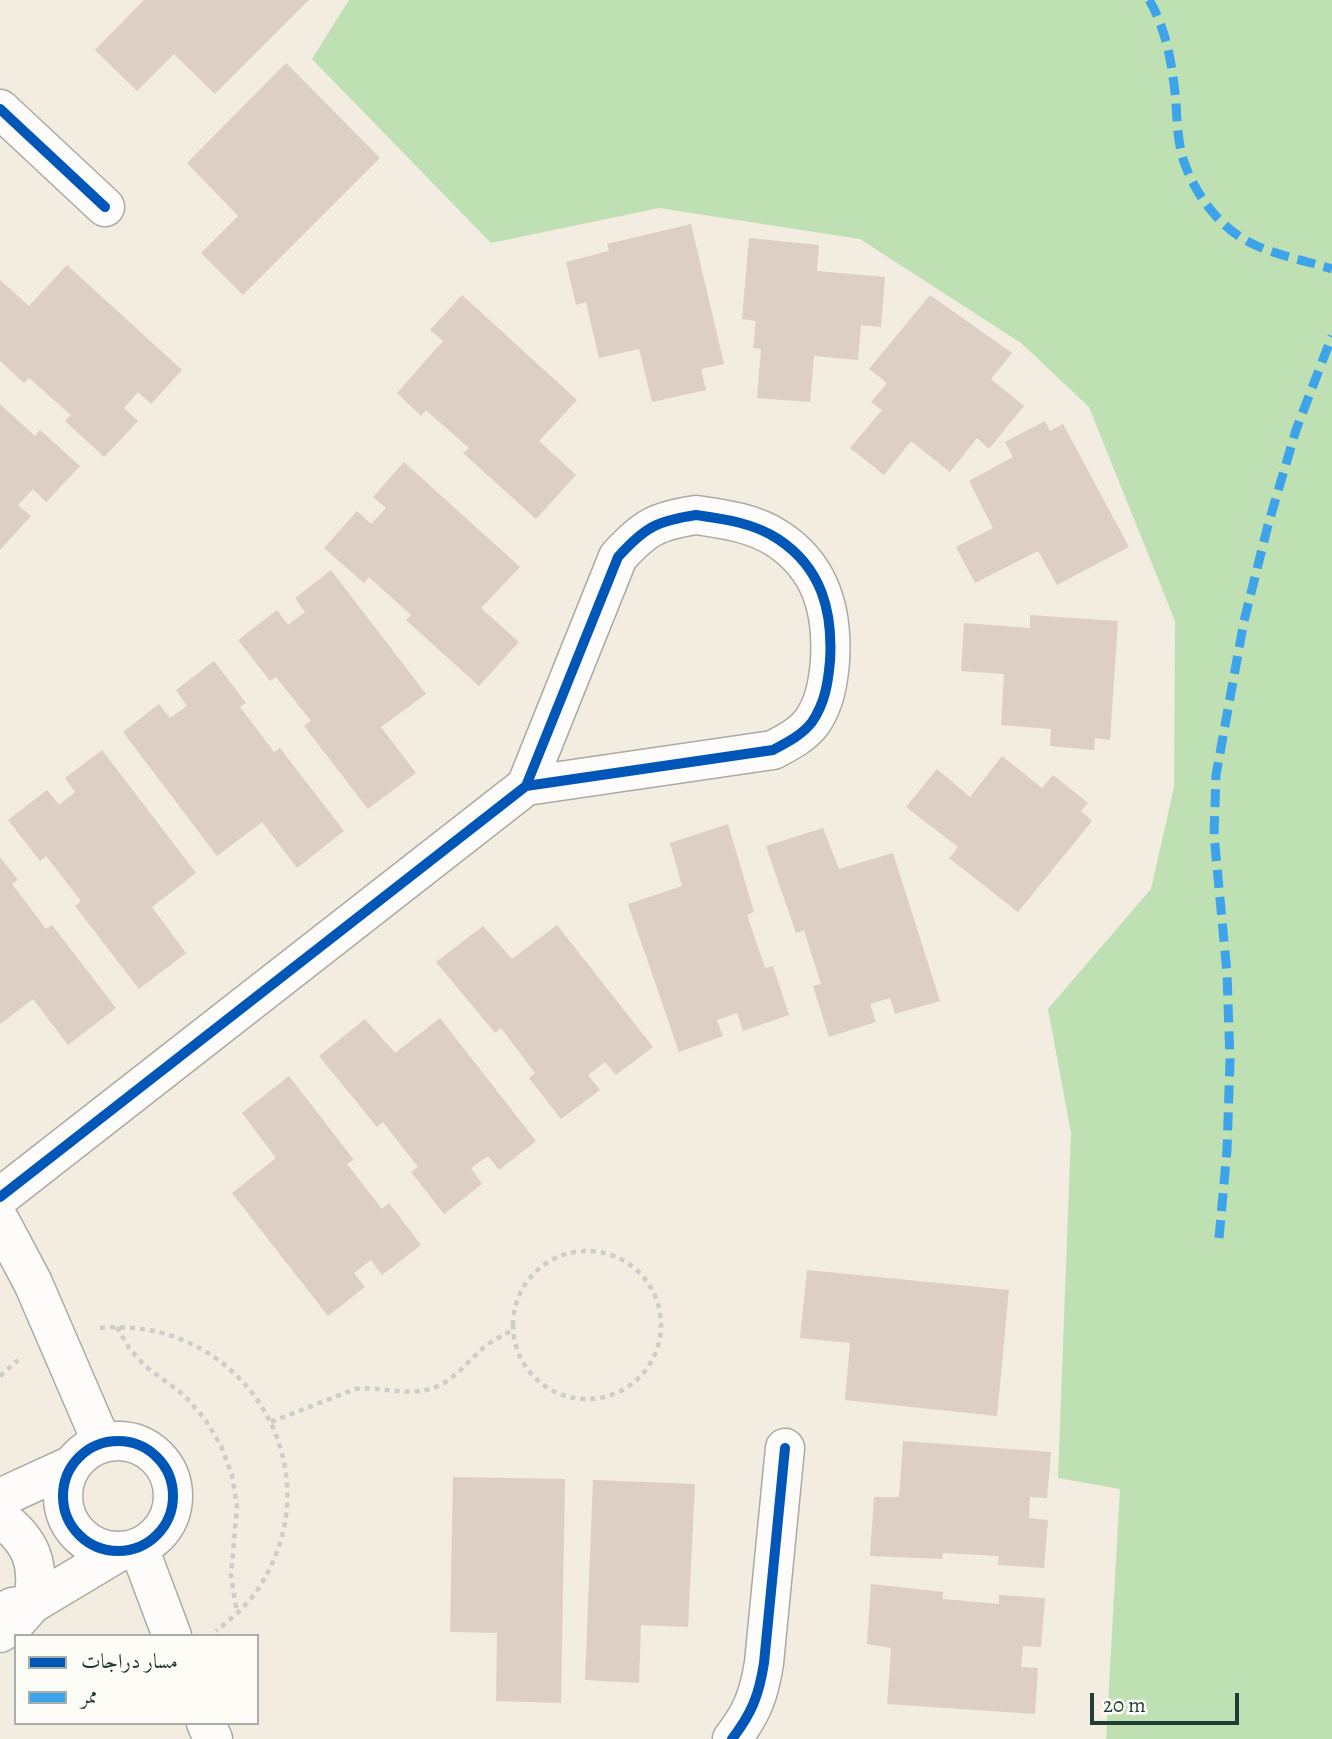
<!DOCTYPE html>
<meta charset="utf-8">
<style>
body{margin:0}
#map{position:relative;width:1332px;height:1739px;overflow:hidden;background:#f2ece1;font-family:Alegreya,Amiri,serif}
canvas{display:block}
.legend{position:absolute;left:14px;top:1634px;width:245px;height:91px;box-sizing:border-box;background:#fdfcf7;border:2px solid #a4b0a9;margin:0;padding:9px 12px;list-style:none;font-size:21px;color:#1f3d34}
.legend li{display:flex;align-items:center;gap:14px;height:35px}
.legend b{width:35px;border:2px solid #a4b0a9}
.scale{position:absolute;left:1090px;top:1693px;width:149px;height:32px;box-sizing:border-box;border:4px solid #1f3d34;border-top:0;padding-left:9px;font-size:21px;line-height:24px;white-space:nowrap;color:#1f3d34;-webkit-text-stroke:5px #fdfcf7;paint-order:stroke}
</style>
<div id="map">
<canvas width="1332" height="1739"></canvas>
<ul class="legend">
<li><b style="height:9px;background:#0057b8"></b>مسار دراجات</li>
<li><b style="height:9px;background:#3da4eb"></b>ممر</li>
</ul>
<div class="scale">20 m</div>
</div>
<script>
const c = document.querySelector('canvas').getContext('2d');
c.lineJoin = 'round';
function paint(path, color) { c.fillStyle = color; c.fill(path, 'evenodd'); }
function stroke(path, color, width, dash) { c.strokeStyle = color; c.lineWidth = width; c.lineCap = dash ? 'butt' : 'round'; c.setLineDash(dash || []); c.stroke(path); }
paint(new Path2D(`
 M349,0H1332V1739H1106L1120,1489L1058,1478L1071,1133L1048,1009L1151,889L1174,787L1175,621L1089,407L1021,343L860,239L659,208L491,243L312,59Z`), '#bfe0b3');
paint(new Path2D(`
 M144,0H309L215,94L174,54L137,91L95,50Z
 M286,63L380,158L243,295L201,253L238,216L187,163Z
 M691,224L724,364L701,369L706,390L652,402L639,349L599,358L586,302L576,305L566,262L609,251L607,244Z
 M749,238L819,245L817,271L885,277L881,327L861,325L858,360L814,356L810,402L757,398L761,349L753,348L756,321L742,319Z
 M67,265L182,370L151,404L138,392L124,408L138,421L104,457L65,421L71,415L29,378L24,383L0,361V280L29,306Z
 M462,295L577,400L539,441L576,475L536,519L463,453L469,448L426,410L421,416L397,393L443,341L430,330Z
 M930,295L1012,353L991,379L1024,406L989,449L977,438L950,472L911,441L884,475L850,448L882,410L871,402L887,383L869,369Z
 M0,404L35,436L40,430L80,466L46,502L33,489L18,505L31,516L0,550Z
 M1045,421L1050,431L1063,424L1129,547L1057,585L1038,551L975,583L956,547L993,528L969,481L1013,457L1005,442Z
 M404,462L520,567L481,608L519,642L479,686L406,620L411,615L369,577L364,583L324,548L357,511L371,524L386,508L373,497Z
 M331,570L426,694L381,727L416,773L368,809L304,726L311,721L276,677L270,681L238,640L277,610L288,625L305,612L295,598Z
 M1030,615L1118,621L1110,740L1095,738L1094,750L1050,746L1051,729L1001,725L1004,674L961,671L964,623L1030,628Z
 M214,661L246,703L240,707L274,752L280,748L344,831L297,868L262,822L217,856L123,732L159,704L170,718L187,706L176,690Z
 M102,750L196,873L152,907L186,953L139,989L75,906L81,901L46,856L40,861L8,820L47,790L59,805L75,792L65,778Z
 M1002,756L1042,788L1053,775L1088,803L1081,811L1092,821L1018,912L949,858L958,847L906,807L937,769L970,797Z
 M728,824L754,912L747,915L765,968L773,966L789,1015L743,1031L737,1013L717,1020L723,1036L679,1052L628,904L682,886L670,843Z
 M823,828L839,869L893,853L940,1001L895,1014L890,998L870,1004L876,1022L829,1037L813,986L821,984L804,930L796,933L766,846Z
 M0,857L18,880L12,884L46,929L52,925L116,1008L68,1045L33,999L0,1024Z
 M557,925L653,1047L616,1075L605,1062L588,1075L600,1090L561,1119L529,1078L535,1073L501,1028L495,1033L436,962L483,926L512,959Z
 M440,1018L536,1141L499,1170L488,1156L471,1168L482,1184L444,1214L411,1172L418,1167L383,1122L377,1127L319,1056L365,1019L395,1053Z
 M289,1076L354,1160L347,1164L382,1209L389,1203L421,1245L382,1275L371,1260L354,1273L365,1287L328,1316L232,1193L276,1158L242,1113Z
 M807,1270L1009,1290L997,1416L845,1400L850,1343L800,1338Z
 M903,1441L1051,1452L1047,1498L1030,1497L1029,1518L1048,1520L1044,1568L998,1565L999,1556L943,1553L942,1559L870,1556L874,1497H899Z
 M453,1477L565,1479L561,1703L496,1701L497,1633L450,1632Z
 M593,1480L695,1484L688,1627L641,1625L639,1683L585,1680Z
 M871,1584L943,1592V1599L999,1604V1595L1045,1598L1041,1647L1023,1646L1021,1667L1038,1668L1035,1714L887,1704L891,1648L867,1644Z`), '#ddcfc4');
const minor = new Path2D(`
 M0,109L105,207
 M696,515C724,519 754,523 778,539C822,568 833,612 830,661C828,683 825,703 812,722C802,735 788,742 773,750L526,786L618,557C645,527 657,521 696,515Z
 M0,1197L526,786
 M0,1221L33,1283L102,1443
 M63 1496a55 55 0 1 1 110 0a55 55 0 1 1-110 0Z
 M0,1498L72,1465
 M0,1518C32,1541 41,1566 32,1604L12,1607
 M139,1548L172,1636
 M0,1633L15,1623L32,1604L119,1552
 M206,1723L213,1739
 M732,1739C752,1713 759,1695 764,1663L785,1448`);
stroke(minor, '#aaaba3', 41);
stroke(new Path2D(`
 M513 1325a74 74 0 1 1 148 0a74 74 0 1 1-148 0Z
 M117,1327L129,1348L145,1366L184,1395L205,1419L221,1446L232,1475L237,1506L231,1576L237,1613
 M100,1328C241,1315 337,1465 260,1586C249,1604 232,1618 216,1631
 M0,1376L18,1360
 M271,1422L355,1389C380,1386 406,1396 430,1389C453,1382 464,1365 481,1350C490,1341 502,1336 513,1330`), '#cdcdca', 4.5, [5, 5]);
stroke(minor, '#fdfcfa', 38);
stroke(new Path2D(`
 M1149,0C1167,29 1173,70 1176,103C1177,122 1178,144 1184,162C1196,196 1221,230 1255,245C1279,256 1307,261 1332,269
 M1219,1238L1227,1150L1230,1061L1227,973L1214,835L1216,775L1244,621L1268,525L1296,430L1332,336`), '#3da4eb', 9, [18, 9]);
stroke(new Path2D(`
 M0,109L105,207
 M696,515C724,519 754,523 778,539C822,568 833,612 830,661C828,683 825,703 812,722C802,735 788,742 773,750L526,786L618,557C645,527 657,521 696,515Z
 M0,1197L526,786
 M63 1496a55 55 0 1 1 110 0a55 55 0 1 1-110 0Z
 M732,1739C752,1713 759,1695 764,1663L785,1448`), '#0057b8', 10);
</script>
